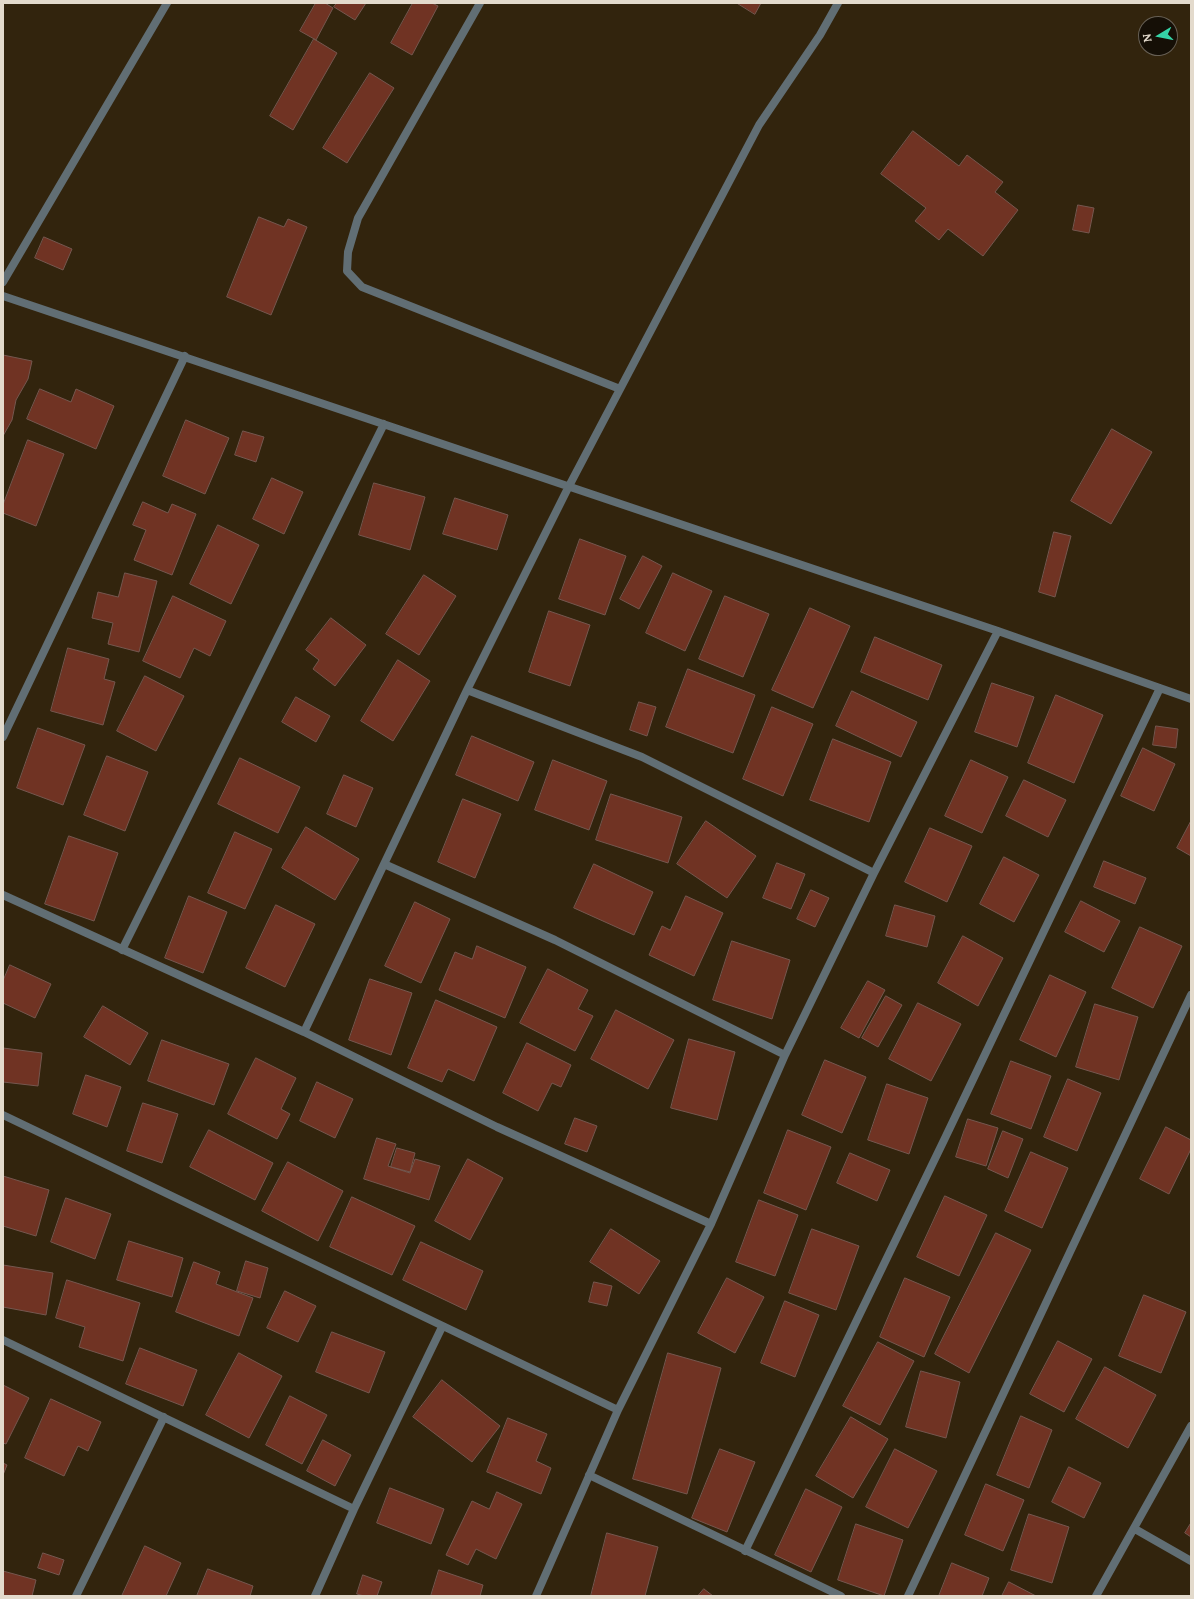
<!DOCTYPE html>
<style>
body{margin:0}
#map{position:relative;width:1194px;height:1599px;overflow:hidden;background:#32240d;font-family:Lora,serif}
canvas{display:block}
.frame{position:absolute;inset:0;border:4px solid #e3dacc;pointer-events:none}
.north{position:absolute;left:1138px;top:16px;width:40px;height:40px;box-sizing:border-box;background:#150f06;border:1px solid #676055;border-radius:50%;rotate:260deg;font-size:11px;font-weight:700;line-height:16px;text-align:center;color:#e3dacc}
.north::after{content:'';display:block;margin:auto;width:14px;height:18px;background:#35d4a7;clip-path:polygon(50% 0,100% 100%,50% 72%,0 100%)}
</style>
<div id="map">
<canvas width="1194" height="1599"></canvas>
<div class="frame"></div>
<div class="north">N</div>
</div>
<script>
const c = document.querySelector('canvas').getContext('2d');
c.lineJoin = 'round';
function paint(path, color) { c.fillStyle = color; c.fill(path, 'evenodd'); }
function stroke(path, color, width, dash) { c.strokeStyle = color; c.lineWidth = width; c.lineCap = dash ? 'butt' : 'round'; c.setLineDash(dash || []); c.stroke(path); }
const building = new Path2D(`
 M316,3H325L333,8L316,40L300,31Z
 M337,3H366L355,20L334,7Z
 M413,3H432L438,6L412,55L391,43Z
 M737,3H761L755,14Z
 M314,39L337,53L293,130L270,116Z
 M370,73L394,88L347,163L323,148Z
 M913,131L959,166L967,155L1003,182L995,192L1018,210L983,256L948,229L939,240L915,221L926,208L881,174Z
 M1078,205L1094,208L1089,233L1073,230Z
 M259,217L284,227L288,219L307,227L271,315L227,297Z
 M44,237L72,249L63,270L35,258Z
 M3,355L32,361L28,379L16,400L12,420L3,436Z
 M40,389L71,402L76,389L114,406L96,449L27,419Z
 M186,420L229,438L205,494L163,476Z
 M1112,429L1152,452L1111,524L1071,501Z
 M243,431L264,437L256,462L235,455Z
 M28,440L64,454L36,526L3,513V505Z
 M272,478L303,492L284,534L253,519Z
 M374,483L425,497L410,550L359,535Z
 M455,498L508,515L497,550L443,534Z
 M143,502L168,513L172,504L196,514L172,575L134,560L146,530L133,525Z
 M218,525L259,545L231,604L190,584Z
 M1054,532L1071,536L1055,597L1039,592Z
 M580,539L626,556L605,615L559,599Z
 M643,556L662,566L639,609L620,599Z
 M125,573L157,581L139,652L108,644L113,623L92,618L98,592L118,597Z
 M673,573L712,591L685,651L646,633Z
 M424,575L456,596L419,655L386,634Z
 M173,596L226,621L210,656L194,648L180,678L143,661Z
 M725,596L769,614L743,677L699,659Z
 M810,608L850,626L813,708L772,690Z
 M549,611L590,625L570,686L529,672Z
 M331,618L366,645L335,686L313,669L319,660L306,650Z
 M875,637L942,665L928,700L861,672Z
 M68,648L109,659L104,679L115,682L103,725L51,711Z
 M398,660L430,681L393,741L361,721Z
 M688,669L755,695L733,753L666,727Z
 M145,676L184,696L156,751L117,731Z
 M992,683L1034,697L1017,747L975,732Z
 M852,691L917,722L901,757L836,726Z
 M1056,695L1103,715L1074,783L1028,763Z
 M296,697L330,716L316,742L282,722Z
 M639,702L656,707L647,736L630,730Z
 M772,707L813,724L783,796L743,779Z
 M1156,726L1178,729L1176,748L1153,745Z
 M38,728L85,745L63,805L17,788Z
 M472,736L534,762L518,801L456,775Z
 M833,739L891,762L869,822L810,800Z
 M1143,748L1175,764L1154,811L1121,796Z
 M107,756L148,772L125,831L84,815Z
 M240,758L300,787L278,833L218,804Z
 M553,760L607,781L589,830L535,810Z
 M971,760L1008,777L982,833L945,816Z
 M344,775L373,788L356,827L327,814Z
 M1024,780L1066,800L1048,837L1006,816Z
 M611,794L682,817L668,863L596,840Z
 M463,799L501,814L475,878L438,862Z
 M706,821L756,856L727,898L677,864Z
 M1191,821V856L1177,848Z
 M306,827L359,859L335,900L282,868Z
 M930,828L972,846L947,902L905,882Z
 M235,832L272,849L245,909L208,893Z
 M69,836L118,853L94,921L45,904Z
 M1004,857L1039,875L1014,922L980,904Z
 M1104,861L1146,878L1135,904L1094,887Z
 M777,863L805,874L791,909L763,898Z
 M594,864L653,892L634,935L574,908Z
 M811,890L829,898L815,927L797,919Z
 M189,896L227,912L203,973L165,958Z
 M686,896L723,913L694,976L649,955L662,926L670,930Z
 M1081,901L1120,921L1104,952L1065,932Z
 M415,902L450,919L421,983L385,966Z
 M276,905L315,924L285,987L246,968Z
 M895,905L935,916L927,947L886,936Z
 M1140,927L1182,946L1153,1008L1112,988Z
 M963,936L1003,958L978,1006L938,983Z
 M732,941L790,960L772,1019L713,1000Z
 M477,946L526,967L505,1018L439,990L455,952L472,959Z
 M10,965L51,984L35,1018L3,1003V981Z
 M548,969L588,990L578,1009L593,1016L575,1051L520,1023Z
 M1050,975L1086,992L1056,1057L1020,1040Z
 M370,979L412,993L391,1055L349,1040Z
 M868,981L885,990L859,1038L841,1028Z
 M886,996L902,1005L878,1047L862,1038Z
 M436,1000L497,1027L474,1081L448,1069L442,1082L408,1068Z
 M918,1003L961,1024L931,1081L889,1059Z
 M1095,1004L1138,1017L1119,1080L1076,1067Z
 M103,1006L148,1033L130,1065L84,1037Z
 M616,1010L674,1040L648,1089L591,1059Z
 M689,1039L735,1052L717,1120L671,1108Z
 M162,1040L229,1064L214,1105L148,1081Z
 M527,1043L571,1065L561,1087L552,1083L538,1111L503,1093Z
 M3,1048L42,1053L38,1086L3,1082Z
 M256,1058L296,1078L281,1109L290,1114L277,1139L228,1114Z
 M825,1060L866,1077L842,1133L802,1115Z
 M1011,1061L1051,1076L1031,1129L991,1114Z
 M86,1075L121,1087L107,1127L73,1114Z
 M1068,1079L1101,1093L1077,1151L1044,1137Z
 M317,1082L353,1099L335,1138L300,1121Z
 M887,1084L928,1098L909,1154L868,1140Z
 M143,1103L178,1114L162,1163L127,1151Z
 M575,1118L597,1126L587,1152L565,1144Z
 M968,1119L998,1128L986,1166L956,1157Z
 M1166,1127L1191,1140V1149L1169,1194L1140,1179Z
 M209,1130L273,1163L255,1200L190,1167Z
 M788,1130L831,1147L806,1210L764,1193Z
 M1003,1131L1023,1139L1008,1178L988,1169Z
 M377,1138L396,1144L388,1166L410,1173L415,1159L440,1166L429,1200L364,1179Z
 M397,1148L415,1153L410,1172L391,1167Z
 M1031,1152L1068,1168L1042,1228L1005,1211Z
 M850,1153L890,1170L877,1201L837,1183Z
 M468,1159L503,1178L470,1240L435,1221Z
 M288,1162L343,1191L318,1241L262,1211Z
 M3,1176L49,1190L36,1236L3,1226Z
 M945,1196L987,1215L959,1276L917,1257Z
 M352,1197L415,1226L392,1275L330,1247Z
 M66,1198L111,1214L95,1259L51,1242Z
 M759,1200L798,1215L775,1276L736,1262Z
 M611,1229L660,1261L639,1294L590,1262Z
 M812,1229L859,1246L836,1310L789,1293Z
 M996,1233L1031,1250L969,1373L935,1354Z
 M129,1241L183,1258L172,1297L117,1280Z
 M421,1242L483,1271L466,1310L403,1280Z
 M246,1261L268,1268L260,1298L237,1291Z
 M194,1262L220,1272L216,1284L253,1298L239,1336L176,1312Z
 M3,1265L53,1273L46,1315L3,1307Z
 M727,1278L764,1297L735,1353L698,1333Z
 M905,1278L950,1297L924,1357L880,1337Z
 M67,1280L140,1303L123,1361L79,1347L85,1327L56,1318Z
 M594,1282L612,1286L607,1306L589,1302Z
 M285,1291L316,1306L298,1342L267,1328Z
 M1144,1295L1186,1312L1161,1373L1119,1356Z
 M785,1301L819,1315L795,1377L761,1363Z
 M332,1332L385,1352L369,1393L316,1372Z
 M1058,1341L1092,1359L1064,1412L1030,1394Z
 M878,1342L914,1361L880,1425L843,1406Z
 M140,1348L197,1370L183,1406L126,1384Z
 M239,1353L282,1376L249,1438L206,1415Z
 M668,1353L721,1368L687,1494L633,1479Z
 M1105,1367L1156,1395L1128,1448L1076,1419Z
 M921,1371L960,1382L946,1438L906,1427Z
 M442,1380L500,1426L472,1462L413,1417Z
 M3,1385L29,1398L6,1444L3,1443Z
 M290,1396L327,1415L302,1464L266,1445Z
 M51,1399L101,1422L88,1451L78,1446L64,1476L25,1458Z
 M1021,1416L1052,1430L1029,1488L997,1475Z
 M851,1417L888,1439L853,1498L816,1476Z
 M508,1418L547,1434L536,1461L551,1468L541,1494L487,1472Z
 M323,1440L351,1455L335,1486L307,1471Z
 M720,1449L755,1462L727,1532L692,1518Z
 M895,1449L937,1471L908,1528L866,1507Z
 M3,1463L7,1465L3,1475Z
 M1069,1467L1101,1483L1084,1518L1052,1502Z
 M986,1484L1024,1500L1003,1551L965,1535Z
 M390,1488L444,1509L431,1544L377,1523Z
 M806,1489L842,1507L811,1572L775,1555Z
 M497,1492L522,1504L496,1559L476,1549L468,1565L446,1555L472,1501L489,1509Z
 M1029,1514L1069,1527L1052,1583L1011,1570Z
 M1191,1523V1537L1185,1533Z
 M856,1524L903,1540L884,1596L838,1580Z
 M607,1533L658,1547L645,1596H591Z
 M145,1546L181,1563L166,1596H122Z
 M43,1553L64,1560L59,1575L38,1568Z
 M952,1563L989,1578L982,1596H939Z
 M208,1569L253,1586L250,1596H197Z
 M439,1570L483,1585L480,1596H431Z
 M3,1571L36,1580L32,1596H3Z
 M363,1575L382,1582L377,1596H364L357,1594Z
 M1009,1582L1036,1596H1002Z
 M704,1589L713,1596H698Z`);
paint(building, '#703323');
stroke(building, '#75574f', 1);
stroke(new Path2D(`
 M3,282L167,3`), '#616e74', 8);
stroke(new Path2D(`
 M480,3L358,218L348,252L347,271L362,287L620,389
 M3,296L998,631L1191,699
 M467,690L642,757L874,873
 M3,737L185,356
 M384,864L555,940L785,1055
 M3,895L304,1032L497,1127L711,1224
 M122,950L384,424
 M304,1032L467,690L568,488L759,125L820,35L838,3
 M3,1115L618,1410
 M3,1340L354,1509
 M589,1475L841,1596
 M1135,1529L1191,1561
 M745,1551L946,1136L1160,688
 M76,1596L164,1417
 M315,1596L354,1509L442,1327
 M536,1596L618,1410L711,1224L785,1055L874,873L998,631
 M908,1596L1191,995
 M1096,1596L1191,1426`), '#616e74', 8);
</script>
